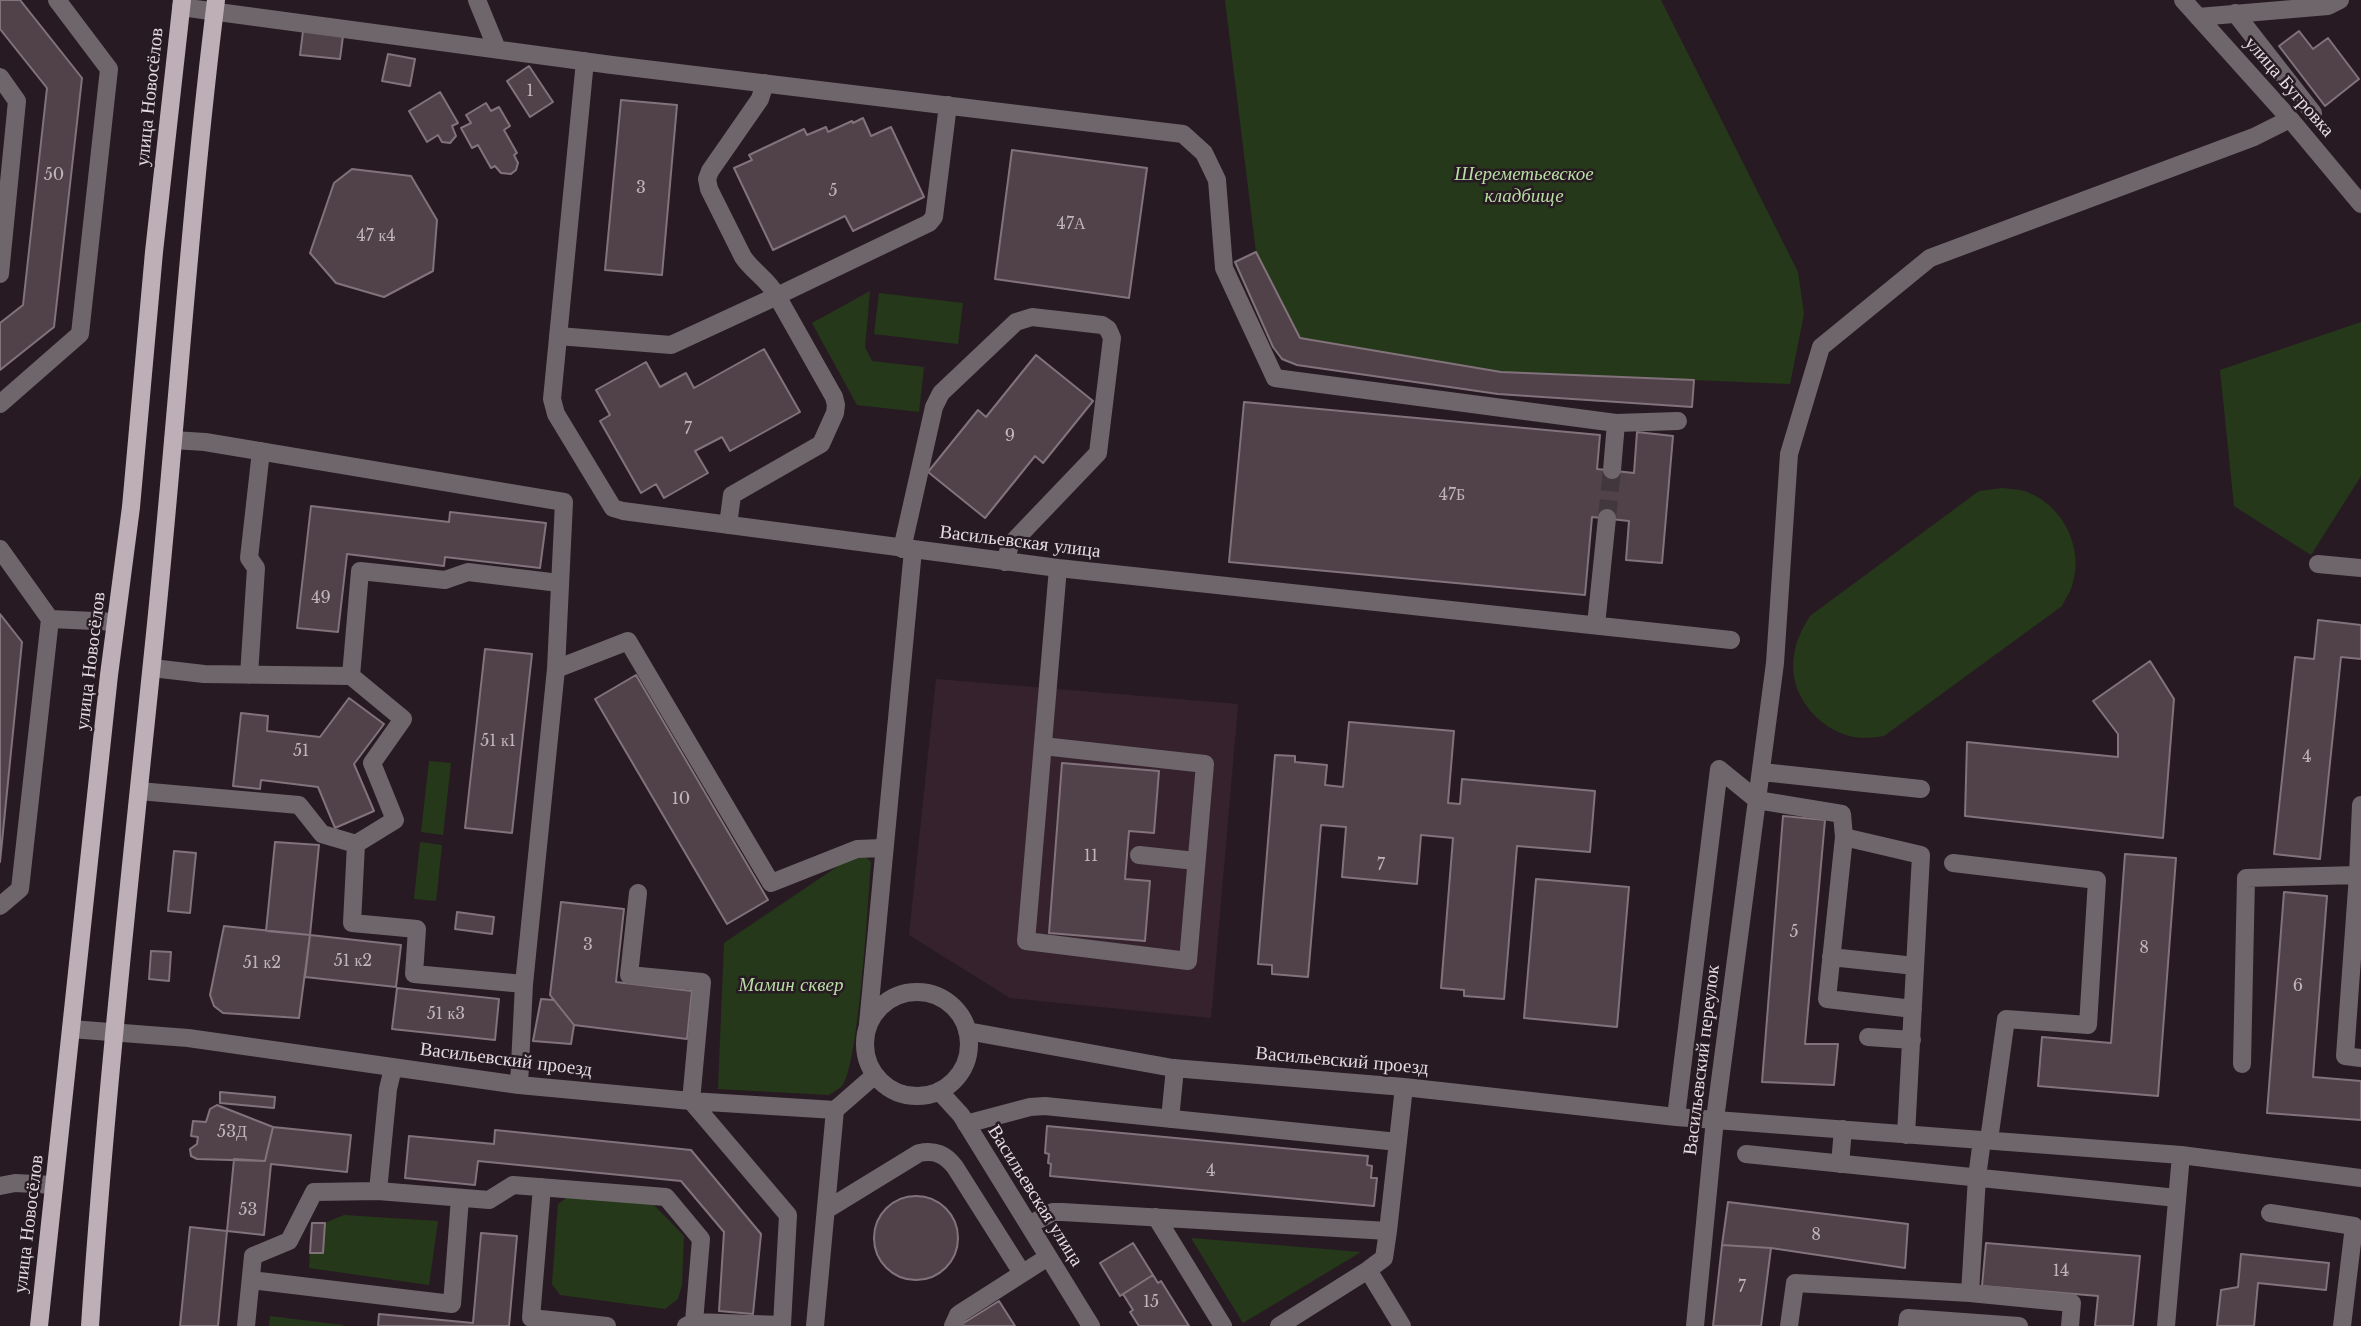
<!DOCTYPE html>
<meta charset="utf-8">
<style>
body{margin:0}
canvas{display:block;background:#271a22}
</style>
<canvas width="2361" height="1326"></canvas>
<script>
const c = document.querySelector('canvas').getContext('2d');
c.lineJoin = 'round';
function paint(path, color) { c.fillStyle = color; c.fill(path, 'evenodd'); }
function stroke(path, color, width, dash) { c.strokeStyle = color; c.lineWidth = width; c.lineCap = dash ? 'butt' : 'round'; c.setLineDash(dash || []); c.stroke(path); }
function drawText(font, color, halo, rows, align = 'center') {
  c.font = font + ' "Libre Baskerville",serif'; c.lineWidth = 5; c.setLineDash([]); c.textBaseline = 'middle'; c.strokeStyle = halo; c.fillStyle = color; for (const [text, x, y, turn = 0] of rows) {
    c.save(); c.translate(x, y); c.rotate((+turn || 0) * Math.PI / 180); c.textAlign = isNaN(turn) ? turn : align; if (halo) c.strokeText(text, 0, 0); c.fillText(text, 0, 0); c.restore();
  }
}
paint(new Path2D(`
 M936,679L1238,704L1211,1018L1010,998L909,935Z`), '#35222d');
paint(new Path2D(`
 M1225,0H1661L1798,272L1804,314L1790,384L1501,372L1300,338L1256,252Z
 M870,291L865,347L872,361L924,367L919,412L857,405L812,323Z
 M879,293L963,303L958,344L874,334Z
 M2361,322V476L2311,555L2234,506L2220,370Z
 M2002,488C2009,489 2017,489 2024,491C2062,503 2085,548 2072,586C2070,593 2065,599 2062,606L1884,736C1877,737 1870,738 1863,738C1823,736 1787,696 1794,656C1796,640 1802,629 1810,616L1979,491Z
 M429,761L451,763L443,835L421,832Z
 M420,842L442,845L436,901L414,899Z
 M864,855L871,862C868,899 859,1065 842,1086C839,1089 833,1092 829,1095L718,1089L724,943L850,858Z
 M570,1195L653,1204L684,1236L682,1285L678,1299L665,1309L560,1295L552,1284L558,1204Z
 M344,1215L438,1221L429,1285L309,1268L310,1253H323L325,1223Z
 M1191,1238L1361,1252L1243,1323Z
 M270,1316L343,1325V1326H269Z`), '#25381a');
const building = new Path2D(`
 M0,0H20L82,78L54,327L0,370V323L23,305L47,88L0,29Z
 M303,31L343,36L340,59L300,55Z
 M2299,31L2313,49L2328,38L2359,79L2325,106L2279,46Z
 M388,54L415,59L410,86L382,81Z
 M529,66L553,102L530,117L507,81Z
 M440,92L458,123L452,126L456,136L450,143L442,142L438,135L427,142L409,111Z
 M621,100L677,105L662,275L605,270Z
 M486,103L491,111L499,107L510,126L504,130L517,153L514,155L518,163L516,170L511,174L501,173L495,166L491,168L478,145L472,148L461,128L471,123L466,115Z
 M863,118L871,136L891,127L924,197L853,231L845,216L773,250L734,168L752,160L749,155L804,129L807,135L826,127L828,132L852,121L853,123Z
 M1012,150L1147,168L1129,298L995,279Z
 M352,169L411,176L437,220L433,271L384,297L336,283L310,253L334,183Z
 M1256,252L1300,338L1501,372L1694,380L1692,407L1498,394L1297,365L1282,359L1273,347L1235,262Z
 M764,349L800,412L730,451L722,437L695,451L708,473L664,498L656,484L641,493L600,421L610,415L596,390L646,362L660,387L686,373L694,388Z
 M1036,355L1093,401L1043,463L1035,456L985,518L928,472L978,410L986,417Z
 M1244,402L1600,435L1597,469L1634,473L1637,432L1673,436L1662,563L1626,560L1629,521L1592,517L1585,595L1229,562Z
 M311,506L449,522L450,512L546,523L540,568L445,557L444,566L347,554L338,632L297,628Z
 M0,614L22,642L0,862Z
 M2318,620L2361,625V659L2341,657L2320,859L2274,854L2295,657L2314,659Z
 M485,649L532,654L512,833L465,828Z
 M2150,661L2174,699L2163,838L1965,816L1967,742L2118,757V734L2093,701Z
 M636,675L768,900L727,924L595,699Z
 M349,698L384,724L354,764L374,811L335,828L318,787L261,780L260,789L233,786L241,713L268,716L267,731L320,737Z
 M1349,722L1454,731L1448,803L1460,804L1462,779L1595,791L1590,852L1517,846L1504,999L1464,996V990L1441,988L1453,838L1421,835L1417,884L1342,877L1346,827L1321,825L1308,977L1272,974V965L1258,964L1275,755L1295,756V762L1327,765L1325,785L1343,787Z
 M1062,763L1159,771L1154,833L1129,831L1125,879L1150,881L1145,941L1049,933Z
 M1783,816L1825,820L1805,1044H1838L1834,1085L1762,1082Z
 M275,842L319,845L310,935L266,931Z
 M174,851L196,853L190,913L168,911Z
 M2125,854L2176,858L2158,1096L2038,1086L2042,1037L2111,1043Z
 M1536,879L1629,887L1617,1027L1524,1018Z
 M2284,892L2327,896L2313,1077L2361,1081V1120L2267,1113Z
 M561,902L624,909L616,982L692,991L687,1039L574,1025L550,995Z
 M457,912L494,917L492,934L455,929Z
 M224,926L310,935L299,1018L223,1013L214,1006L210,995Z
 M310,935L401,945L396,987L305,977Z
 M151,951L171,952L169,981L149,979Z
 M397,988L499,999L495,1040L392,1029Z
 M541,999L554,1000L574,1025L571,1044L533,1041Z
 M220,1092L275,1097L274,1108L220,1103Z
 M217,1105L273,1127L265,1161L197,1159L191,1156L190,1149L197,1144L198,1137L191,1136L193,1121L206,1122L210,1109Z
 M1047,1126L1368,1156L1367,1165L1372,1166L1371,1178H1377L1374,1206L1050,1176L1051,1164L1048,1163L1049,1154L1045,1153Z
 M273,1127L351,1135L347,1172L271,1164L264,1235L227,1231L218,1326H180L190,1227L227,1231L234,1159L265,1161Z
 M495,1130L691,1150L761,1234L753,1314L719,1311L724,1232L681,1181L478,1161L475,1185L405,1178L409,1136L494,1144Z
 M874 1238a42 42 0 1 1 84 0a42 42 0 1 1-84 0Z
 M1728,1202L1908,1224L1905,1268L1771,1248L1722,1245Z
 M312,1223H325L323,1253H310Z
 M481,1233L517,1236L509,1326H378L379,1314L473,1323Z
 M1133,1243L1153,1275L1120,1296L1100,1263Z
 M1986,1243L2140,1256L2133,1326H2095L2098,1296L1982,1286Z
 M1722,1245L1771,1248L1761,1326H1713Z
 M2241,1254L2329,1263L2326,1290L2258,1283L2254,1326H2217L2221,1290L2238,1287Z
 M1153,1275L1158,1283L1161,1281L1189,1326H1139L1130,1312L1133,1310L1123,1294Z
 M999,1301L1015,1326H964L962,1324Z`);
paint(building, '#51424a');
stroke(building, '#82727b', 2);
stroke(new Path2D(`
 M1607,518L1612,470`), '#43373e', 18, [18, 9]);
stroke(new Path2D(`
 M477,0L497,49
 M2183,0L2290,119L2361,204
 M181,7L612,65L1183,134L1204,153L1217,180L1224,268L1275,378L1616,423L1612,470
 M2235,13L2313,113
 M2198,17L2328,6L2340,0
 M585,61L552,399L556,414L613,508L623,511L1058,568L1731,640
 M0,77L17,101L0,274
 M765,83L760,99L710,171L707,179L709,189L743,257C753,272 768,279 777,296L929,223L934,217L948,105
 M558,336L671,345L777,296L834,397L836,405L835,413L821,444L732,495L728,525
 M0,404L80,334L109,69L57,0
 M1616,423L1678,421
 M173,440L205,442L564,502L556,669L524,984
 M0,549L50,619L116,622
 M902,549L934,407L941,393L1016,322L1032,317L1102,325L1108,329L1112,338L1098,453L1010,545L1005,562
 M2318,564L2361,568
 M1596,625L1607,518
 M152,668L204,674L351,676L360,571L445,580L468,572L559,583
 M556,669L628,641L771,883L857,849L883,848
 M249,675L256,568L249,558L261,451
 M351,676L403,719L372,763L395,820L356,844
 M1043,746L1205,764L1188,961L1026,941C1037,817 1047,693 1058,568
 M1762,772L1921,789
 M139,791L299,805L322,834L356,844L352,923L417,929L414,974L524,984L519,1085
 M1844,837L1827,999L1913,1009
 M1139,855L1196,861
 M1953,863L2097,880L2088,1025L2006,1019L1989,1140
 M2361,875H2358L2345,1056L2361,1058
 M638,893L629,975L702,982L691,1101L788,1215L782,1325L694,1322L686,1326
 M0,906L20,889L50,619
 M1831,957L1915,966
 M865 1044a52 52 0 1 1 104 0a52 52 0 1 1-104 0Z
 M868,1024L913,550
 M71,1029L188,1038L519,1085L691,1101L835,1110
 M967,1031L1173,1068L1404,1087L1676,1117L2181,1155L2361,1178
 M1868,1037L1912,1040
 M2242,1064L2246,878L2358,875L2361,805
 M939,1091L961,1115L1091,1326
 M1676,1117L1719,769L1757,800L1842,814L1844,837L1921,855L1906,1135
 M1170,1119L1175,1068
 M966,1124L1030,1107L1045,1106L1398,1142
 M1982,1140L1977,1177L1970,1293L2072,1303L2070,1326
 M1746,1154L2177,1198
 M1840,1164L1843,1129
 M0,1186L15,1183L54,1185
 M542,1187L531,1318L607,1326
 M378,1191L489,1200L513,1185L666,1197L701,1239L694,1322
 M826,1210L919,1153C935,1150 945,1154 955,1167L1022,1273
 M2270,1213L2354,1226L2342,1326
 M1156,1217L1223,1326
 M1029,1225L1053,1212H1062L1388,1231L1404,1087
 M1388,1231L1384,1258L1368,1270L1402,1326
 M251,1280L452,1304L460,1198
 M246,1326L253,1256L289,1241L314,1192L378,1191L388,1089L393,1068
 M815,1326L835,1110L875,1075
 M953,1326L958,1315L962,1312L1048,1257
 M1279,1326L1368,1270
 M1695,1326L1715,1119L1775,663L1789,454L1821,347L1930,258L2254,137L2290,119
 M1789,1326L1795,1283L1970,1293
 M1907,1326L1908,1318L2019,1326
 M2166,1326L2181,1155`), '#6e666a', 18);
stroke(new Path2D(`
 M39,1326L109,675L131,507L154,252L182,0
 M90,1326C105,1101 130,877 153,653C176,435 189,217 216,0`), '#beafb7', 18);
drawText('16px', '#bfb5ba', null, [
 ["1",530,91],
 ["50",54,175],
 ["3",641,188],
 ["5",833,191],
 ["47А",1071,224],
 ["47 к4",376,236],
 ["7",688,429],
 ["9",1010,436],
 ["47Б",1452,495],
 ["49",321,598],
 ["51 к1",498,741],
 ["51",301,751],
 ["4",2307,757],
 ["10",681,799],
 ["11",1091,856],
 ["7",1381,865],
 ["5",1794,932],
 ["3",588,945],
 ["8",2144,948],
 ["51 к2",353,961],
 ["51 к2",262,963],
 ["6",2298,986],
 ["51 к3",446,1014],
 ["53Д",232,1132],
 ["4",1211,1171],
 ["53",248,1210],
 ["8",1816,1235],
 ["14",2061,1271],
 ["7",1742,1287],
 ["15",1151,1302]
]);
drawText('19px', '#e4dbe0', '#271a22', [
 ["улица Бугровка",2289,87,49],
 ["улица Новосёлов",150,97,-84],
 ["Васильевская улица",1020,542,7],
 ["улица Новосёлов",91,661,-83],
 ["Васильевский проезд",506,1060,7],
 ["Васильевский переулок",1702,1060,-83],
 ["Васильевский проезд",1342,1061,5],
 ["Васильевская улица",1035,1196,58],
 ["улица Новосёлов",29,1224,-83]
]);
drawText('italic 19px', '#b7dea3', '#271a22', [
 ["Шереметьевское",1524,175],
 ["кладбище",1524,197],
 ["Мамин сквер",791,986]
]);
</script>
